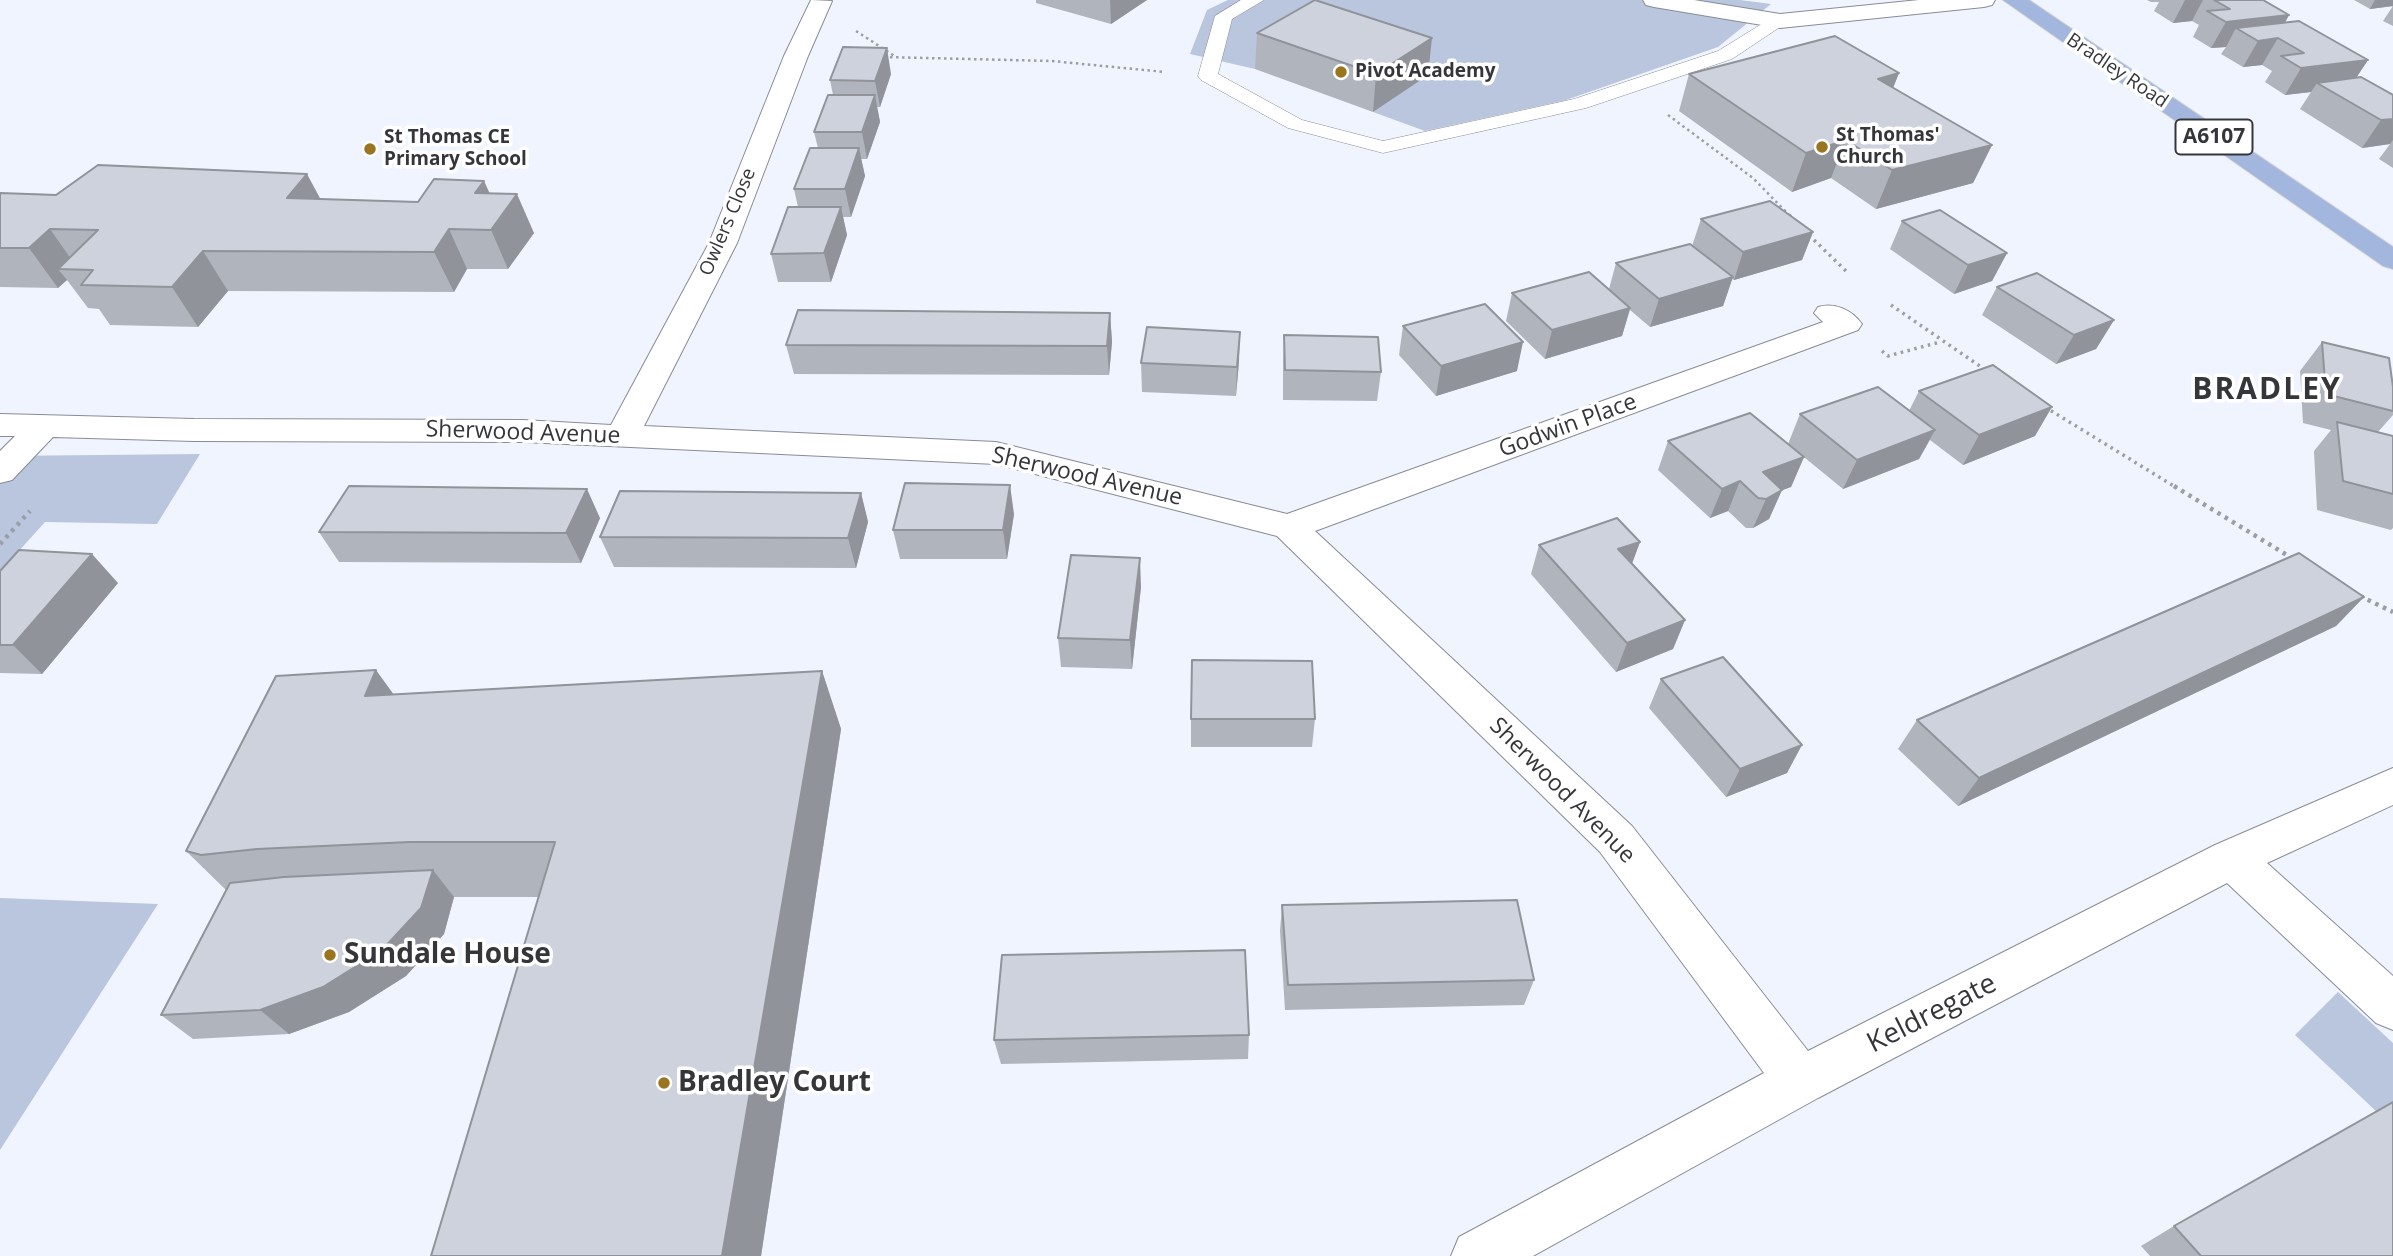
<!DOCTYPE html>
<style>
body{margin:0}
canvas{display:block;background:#eff4fe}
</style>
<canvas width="2393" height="1256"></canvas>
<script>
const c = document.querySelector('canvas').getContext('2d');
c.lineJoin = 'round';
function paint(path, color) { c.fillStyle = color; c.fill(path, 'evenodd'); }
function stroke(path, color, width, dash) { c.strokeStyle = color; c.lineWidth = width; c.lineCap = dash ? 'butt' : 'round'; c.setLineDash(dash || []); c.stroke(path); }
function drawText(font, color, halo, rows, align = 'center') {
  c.font = font + ' "Open Sans",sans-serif'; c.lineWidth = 7; c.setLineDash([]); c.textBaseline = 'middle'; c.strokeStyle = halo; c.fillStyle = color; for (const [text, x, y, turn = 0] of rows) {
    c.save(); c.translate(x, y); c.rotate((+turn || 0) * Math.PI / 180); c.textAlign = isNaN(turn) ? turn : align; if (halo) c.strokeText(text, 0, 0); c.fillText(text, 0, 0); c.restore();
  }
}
paint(new Path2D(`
 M1228,0H1740L1771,4L1718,47L1566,100L1425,131L1373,112L1427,75L1313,36L1255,69L1190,54L1207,10Z
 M200,454L157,524L45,522L0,572V456Z
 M0,898L158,904L0,1150Z
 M2338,992L2393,1043V1127L2295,1035Z`), '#b9c6de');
const service = new Path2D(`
 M1241,0H1264L1232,19L1218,74L1302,120L1383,141L1574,99L1718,51L1773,17H1787L1789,21L1732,59L1586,108L1383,153L1288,128L1201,80L1198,76L1215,16Z`);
const minor = new Path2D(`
 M811,0L832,1L808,56L737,243L644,426L996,442L1287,514L1823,322L1814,313L1818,307C1835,302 1852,310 1862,324L1858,330L1315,531L1632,826L1808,1051L2215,845L2393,768V805L2267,863L2393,976V1030L2376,1023L2227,883L1818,1098L1533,1256H1451L1459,1237L1764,1073L1600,852L1277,536L996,464L523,442L194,441L53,437L12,480L0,483V451L15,436H0V414L194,419L523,420L611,425L709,243L784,56Z
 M1643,0H1694L1780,14L1919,0H1995L1992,5L1984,7L1780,28L1654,7L1646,5Z`);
const primary = new Path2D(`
 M2003,0H2029L2393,247V269L2383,266Z`);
stroke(service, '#888c96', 1);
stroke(minor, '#888c96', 2);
stroke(primary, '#d2d3d4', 2);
stroke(new Path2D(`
 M856,31L896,57
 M884,57L1052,61L1165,72
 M1668,115L1753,178L1791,217`), '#9a9ea5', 2.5, [2.5, 3.5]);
stroke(new Path2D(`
 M1789,215L1791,217
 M1809,235L1848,273
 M1891,305L1987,371
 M1882,351L1888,356L1940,342
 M2045,407L2177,488`), '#9a9ea5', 3.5, [2.5, 4.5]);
stroke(new Path2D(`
 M2174,486L2295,560
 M0,544L30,511
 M2360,596L2393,612`), '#9a9ea5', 4.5, [3.5, 5]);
paint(service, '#fff');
paint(minor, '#fff');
paint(primary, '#a3b6dd');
paint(new Path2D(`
 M1036,0H1147L1111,24L1036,3Z
 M2147,0H2263L2289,15L2285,23L2368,60L2356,78L2393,95V168L2379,159L2390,144L2362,148L2300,109L2311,92L2285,95L2265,82L2272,71L2262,65L2243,67L2221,54L2226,47L2211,48L2193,37L2199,25L2192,21L2173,23L2154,11L2159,2H2151Z
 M2354,0H2393V26L2383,21L2393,6L2370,9Z
 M1257,33L1428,75L1373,112L1255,69Z
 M1899,73L1893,88L1992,145L1973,183L1876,209L1831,178L1792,192L1679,111L1689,74Z
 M891,74L880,107H877L880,122L867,159H861L865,176L851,217H843L847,235L831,282H778L771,254L798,207L794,189L818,148L814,132L833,95L830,80Z
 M484,181L490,194L534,233L508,269H467L454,292L228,291L198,327L110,325L99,309L88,308L67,280L58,288L0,287V193L418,202Z
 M1701,219L1813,232L1802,260L1734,280L1732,279L1723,306L1650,327L1630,310L1622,336L1545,359L1506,321L1512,293L1609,289L1616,263L1692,246Z
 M1902,221L2007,253L1992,281L1954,294L1890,249Z
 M1997,287L2114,320L2096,349L2056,364L1982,315Z
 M1110,313L1112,342L1109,375L794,374L786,345Z
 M1403,326L1517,371L1436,396L1399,355Z
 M1284,335L1381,372L1377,401L1283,400V363Z
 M2322,342L2393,387V415L2378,432L2393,436V528L2391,530L2317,510L2314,451L2331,430L2303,423L2300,371Z
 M1239,361L1236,396L1142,392L1141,363Z
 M1919,391L2035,436L1963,465L1930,440L1919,459L1843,489L1788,444L1800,414L1909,411Z
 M1668,441L1804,457L1791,487L1782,490L1769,519L1753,528H1746L1728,511L1710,518L1658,470Z
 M861,493L868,522L856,568L614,567L600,537Z
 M1014,514L1007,559H900L893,530Z
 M600,518L581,563L339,562L319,532Z
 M1640,542L1632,564L1685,620L1673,649L1616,672L1531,574L1539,545Z
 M0,571L118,583L42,674L0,673Z
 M1141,587L1132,669L1061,667L1058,638Z
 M2364,597L2336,626L1958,806L1898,749L1917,720Z
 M822,671L841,729L761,1256H431L539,897H454L444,934L406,976L349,1012L289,1034L193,1039L161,1015L227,891L186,851L394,695Z
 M1661,679L1787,773L1726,797L1649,708Z
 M1191,719H1315L1312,747H1191Z
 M1282,905L1534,980L1524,1005L1285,1010L1280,931Z
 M1249,1035L1248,1059L1001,1064L994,1040Z
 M2174,1226L2393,1256H2150L2141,1246Z`), '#b0b5bd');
paint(new Path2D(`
 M1110,0H1147L1111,24Z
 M2185,0H2203L2192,21L2173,23Z
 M2375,0H2393V6L2370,9Z
 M2289,15L2275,39L2278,38L2262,65L2243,67L2258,41L2236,28L2226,47L2211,48L2226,22Z
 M1432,38L1428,75L1373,112L1376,74Z
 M887,48L891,74L880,107L875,81Z
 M2368,60L2350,87L2317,83L2311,92L2285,95L2301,68Z
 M1899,73L1884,110L1878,79Z
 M875,95L880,122L867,159L862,132Z
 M2393,119V140L2390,144L2362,148L2381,120Z
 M1846,140L1831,178L1792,192L1806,153Z
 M1992,145L1973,183L1876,209L1892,170Z
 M859,148L865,176L851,217L845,189Z
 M307,174L328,213L287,198Z
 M484,181L500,217L517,194L534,233L508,269L475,193Z
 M841,207L847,235L831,282L824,253Z
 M50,229L78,269H58L67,280L58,288L29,248Z
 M449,229L467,269L454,292L434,252Z
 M1813,232L1802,260L1734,280L1743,252Z
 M203,251L228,291L198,327L172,287Z
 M2007,253L1992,281L1954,294L1968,265Z
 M1733,277L1723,306L1650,327L1659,299Z
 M1630,308L1622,336L1545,359L1552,330Z
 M1110,313L1112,342L1109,375L1107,346Z
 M2114,320L2096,349L2056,364L2074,335Z
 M1240,332L1239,361L1236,396L1237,367Z
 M1523,342L1517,371L1436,396L1441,366Z
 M2052,407L2035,436L1963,465L1979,435Z
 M1935,430L1919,459L1843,489L1857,460Z
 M1804,457L1791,487L1758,499L1763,472Z
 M1740,481L1728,511L1710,518L1722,489Z
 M1010,485L1014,514L1007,559L1003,530Z
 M587,489L600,518L581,563L566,533Z
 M1782,490L1769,519L1753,528L1766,499Z
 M861,493L868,522L856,568L848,538Z
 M1640,542L1629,571L1618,549Z
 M92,554L118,583L42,674L13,645Z
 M1140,558L1141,587L1132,669L1130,640Z
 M2364,597L2336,626L1958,806L1979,778Z
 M1685,620L1673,649L1616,672L1627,643Z
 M376,670L418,728L365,696Z
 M822,671L841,729L761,1256H722Z
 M1802,745L1787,773L1726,797L1740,769Z
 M433,870L454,897L444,934L406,976L349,1012L289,1034L260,1010Z`), '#90939a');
const building = new Path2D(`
 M1315,0L1432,38L1376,74L1257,33Z
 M2214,0H2263L2289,15L2226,22L2207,11L2230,9Z
 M2299,21L2368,60L2301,68L2281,56L2304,53L2278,38L2258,41L2236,28Z
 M1835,36L1899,73L1878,79L1992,145L1892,170L1846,140L1806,153L1689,74Z
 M843,47L887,48L875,81L830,80Z
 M2361,77L2393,95V119L2381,120L2317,83Z
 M828,95H875L862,132H814Z
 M810,148H859L845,189H794Z
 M98,165L307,174L287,198L418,202L434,179L484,181L475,193L517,194L491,230L449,229L434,252L203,251L172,287L81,285L93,270L58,269L98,230L50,229L29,248H0V193L56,195Z
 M1770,201L1813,232L1743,252L1701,219Z
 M788,207H841L824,253L771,254Z
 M1940,210L2007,253L1968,265L1902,221Z
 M1690,244L1733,277L1659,299L1616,263Z
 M1589,272L1630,308L1552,330L1512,293Z
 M2037,273L2114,320L2074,335L1997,287Z
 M1485,304L1523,342L1441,366L1403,326Z
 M798,310L1110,313L1107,346L786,345Z
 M1147,327L1240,332L1237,367L1141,363Z
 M1284,335L1378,337L1381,372L1285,370Z
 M2322,342L2389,358L2393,387V411L2326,394Z
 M1993,365L2052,407L1979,435L1919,391Z
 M1878,387L1935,430L1857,460L1800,414Z
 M1750,413L1804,457L1763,472L1782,490L1766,499L1758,498L1740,481L1722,489L1668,441Z
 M2337,422L2393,436V494L2343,481Z
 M905,483L1010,485L1003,530H893Z
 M349,486L587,489L566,533L319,532Z
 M620,491L861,493L848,538L600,537Z
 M1617,518L1640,542L1618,549L1685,620L1627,643L1539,545Z
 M19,550L92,554L13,645H0V571Z
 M2299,553L2364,597L1979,778L1917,720Z
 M1071,555L1140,558L1130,640L1058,638Z
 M1723,657L1802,745L1740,769L1661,679Z
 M1192,660L1312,661L1315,719H1191Z
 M376,670L365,696L822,671L722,1256H431L555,842H410L257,849L201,855L186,851L276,676Z
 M433,870L421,908L382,950L323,987L260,1010L161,1015L230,883L284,877Z
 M1517,900L1534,980L1288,985L1282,905Z
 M1245,950L1249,1035L994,1040L1002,955Z
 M2393,1102V1256H2201L2174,1226Z`);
paint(building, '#cdd2dc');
stroke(building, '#90939a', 2);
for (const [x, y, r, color] of [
 [1341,72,7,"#9a7520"],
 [1822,147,7,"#9a7520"],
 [370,149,7,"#9a7520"],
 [330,955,7,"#9a7520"],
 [664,1083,7,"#9a7520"]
]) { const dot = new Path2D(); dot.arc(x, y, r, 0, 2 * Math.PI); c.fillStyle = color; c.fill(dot); stroke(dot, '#fff', 2.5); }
drawText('19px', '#34363a', '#fff', [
 ["Bradley Road",2117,71,34],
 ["Owlers Close",728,222,-67]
]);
drawText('bold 19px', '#34363a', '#fff', [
 ["Pivot Academy",1355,72],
 ["St Thomas'",1836,136],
 ["Church",1836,158],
 ["St Thomas CE",384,138],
 ["Primary School",384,160]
], 'left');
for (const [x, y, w] of [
 [2214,137,77]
]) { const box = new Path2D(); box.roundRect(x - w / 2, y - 17.5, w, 35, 5); c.fillStyle = '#fff'; c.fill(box); stroke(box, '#34363a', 2); }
drawText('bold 21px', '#34363a', null, [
 ["A6107",2214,137]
]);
drawText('23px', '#34363a', '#fff', [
 ["Godwin Place",1568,426,-20],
 ["Sherwood Avenue",523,433,2],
 ["Sherwood Avenue",1087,477,13],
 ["Sherwood Avenue",1562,791,45]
]);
drawText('bold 28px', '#34363a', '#fff', [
 ["Sundale House",344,955],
 ["Bradley Court",678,1083]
], 'left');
drawText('28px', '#34363a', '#fff', [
 ["Keldregate",1932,1014,-27]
]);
c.letterSpacing = '2px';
drawText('bold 30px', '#34363a', '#fff', [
 ["BRADLEY",2267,390]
]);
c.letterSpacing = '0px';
</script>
